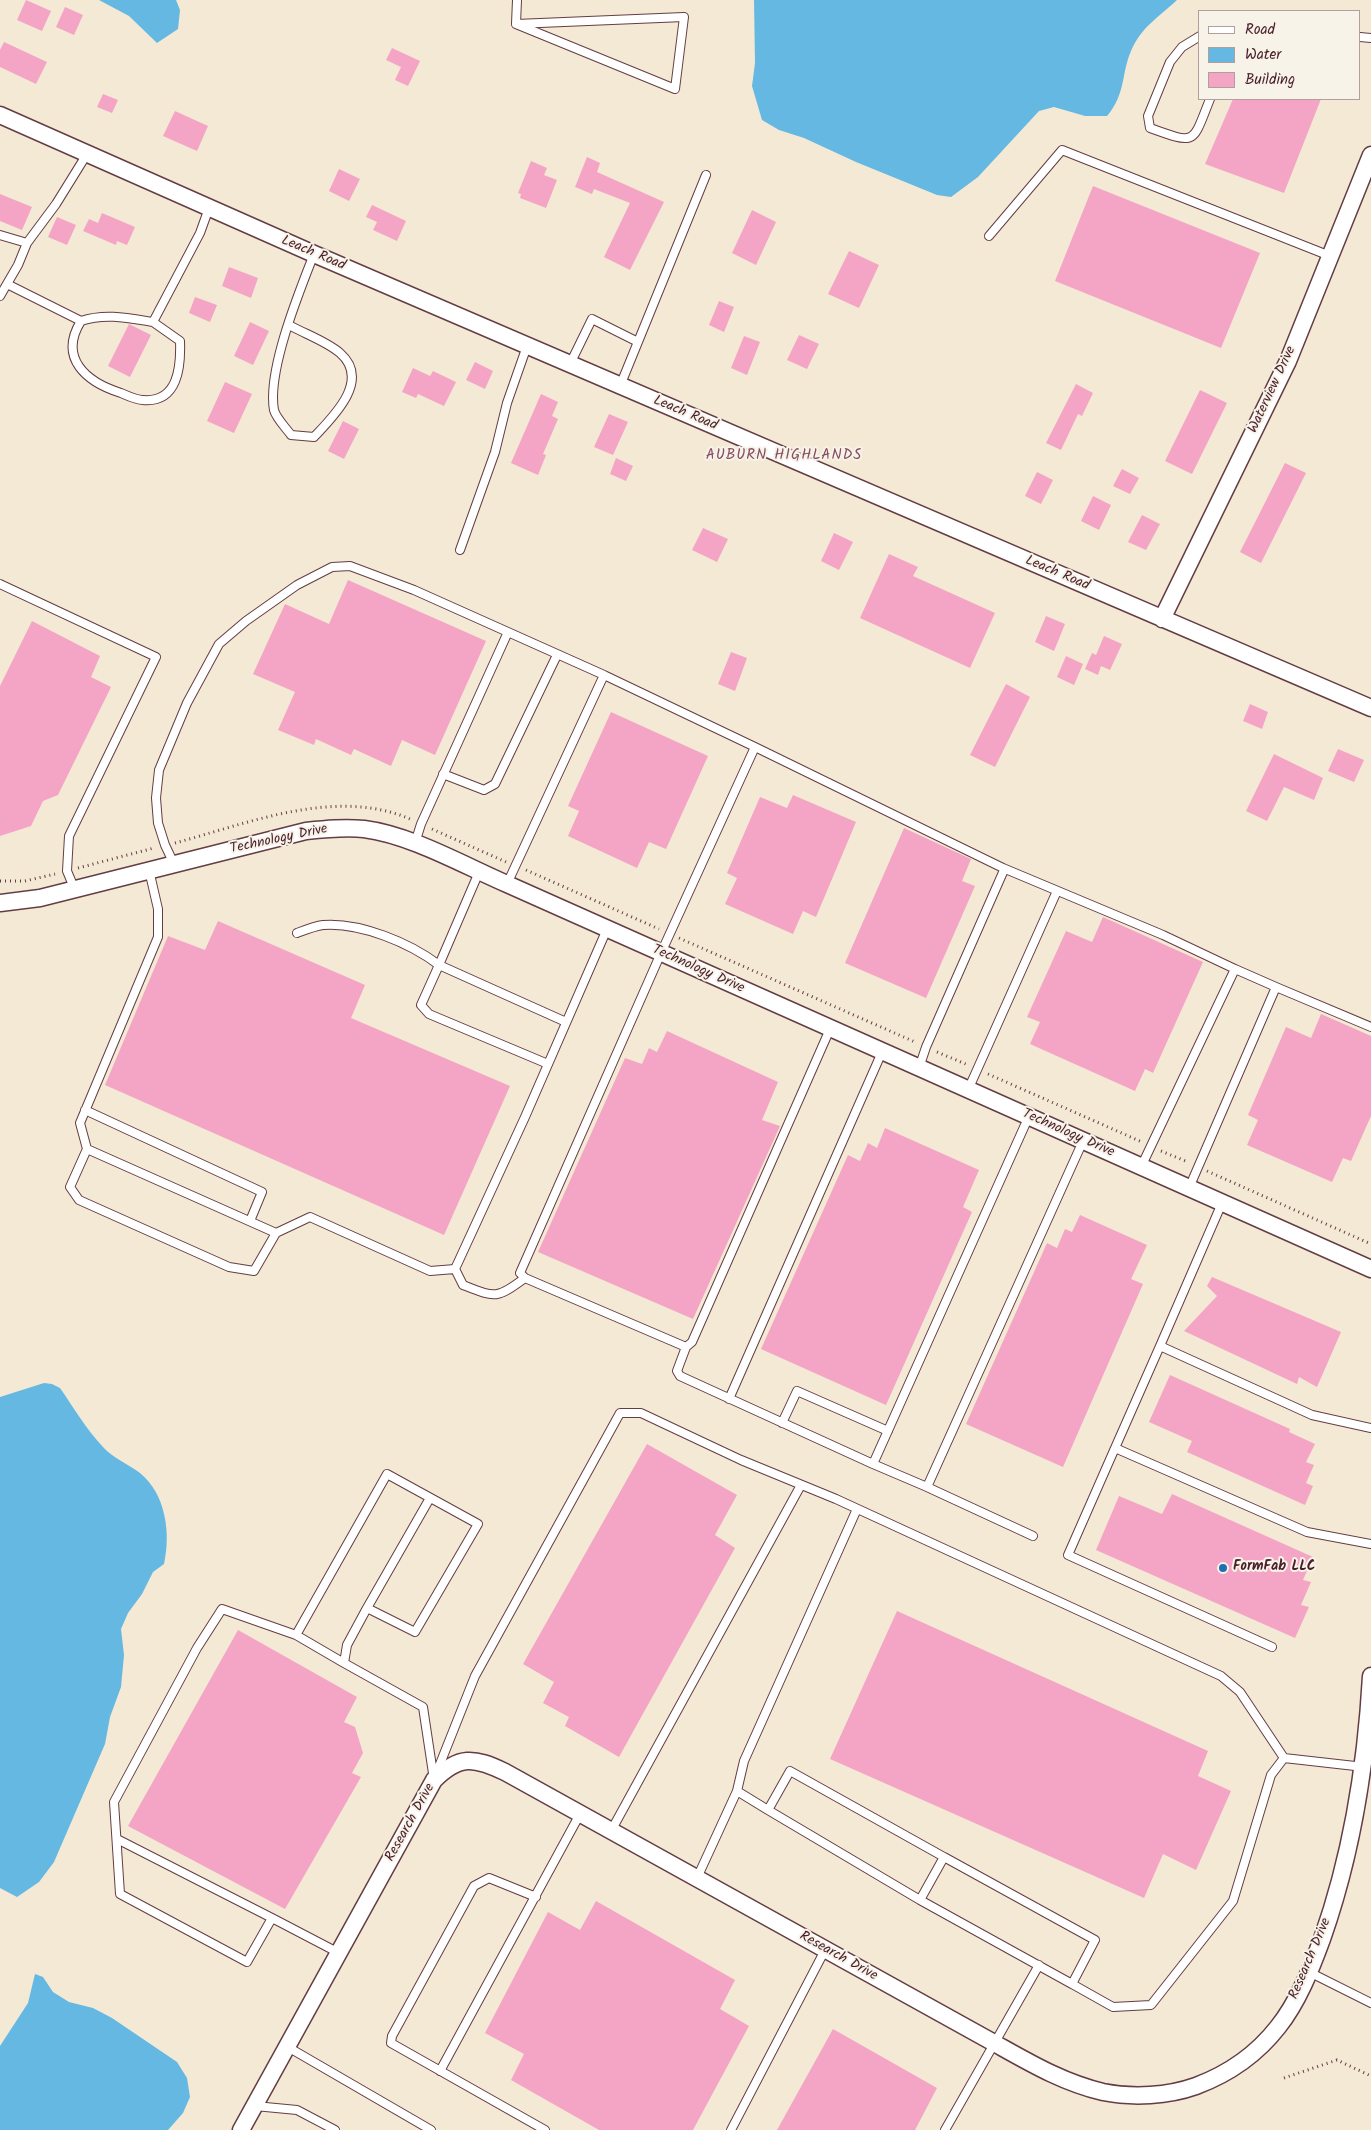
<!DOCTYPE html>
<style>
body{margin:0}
#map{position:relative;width:1371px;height:2130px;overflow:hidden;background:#f4e9d5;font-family:Kalam,sans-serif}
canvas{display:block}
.legend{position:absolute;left:1198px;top:10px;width:162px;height:90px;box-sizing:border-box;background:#f7f3e8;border:1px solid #b29e9c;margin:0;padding:6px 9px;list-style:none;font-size:15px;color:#4a1f2b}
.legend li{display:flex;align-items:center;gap:10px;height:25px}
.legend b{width:25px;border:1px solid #b29e9c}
</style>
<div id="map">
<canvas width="1371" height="2130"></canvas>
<ul class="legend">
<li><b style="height:6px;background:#fff"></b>Road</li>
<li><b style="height:14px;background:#65b8e1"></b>Water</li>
<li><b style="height:14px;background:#f4a5c5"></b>Building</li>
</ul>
</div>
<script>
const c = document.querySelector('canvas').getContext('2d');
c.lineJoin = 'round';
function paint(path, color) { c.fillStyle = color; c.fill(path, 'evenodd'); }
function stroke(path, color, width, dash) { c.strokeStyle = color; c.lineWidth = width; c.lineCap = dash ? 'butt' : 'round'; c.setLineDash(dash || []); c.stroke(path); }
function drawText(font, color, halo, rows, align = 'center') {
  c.font = font + ' Kalam,sans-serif'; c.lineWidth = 4; c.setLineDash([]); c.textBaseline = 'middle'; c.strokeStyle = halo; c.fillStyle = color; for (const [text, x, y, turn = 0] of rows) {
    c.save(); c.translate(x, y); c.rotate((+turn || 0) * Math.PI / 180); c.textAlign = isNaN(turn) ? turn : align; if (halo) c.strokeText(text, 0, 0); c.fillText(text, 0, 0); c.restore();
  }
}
paint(new Path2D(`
 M99,0H176L180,10L178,29L157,43L129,16Z
 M754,0H1177C1158,18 1142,26 1131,51C1121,74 1126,94 1107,116H1085L1054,107L1039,111L978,177L951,197L937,195L856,162L804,138L779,130L762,120L752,86L755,63Z
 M44,1383L52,1384L60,1388C74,1408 86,1429 103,1447C113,1458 128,1464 140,1473C166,1494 171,1534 164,1564L153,1572L142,1594L128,1613L121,1629L124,1655L121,1687L110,1717L105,1744L54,1862L39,1882L17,1897L0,1888V1397Z
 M35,1974L43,1977L53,1992L69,2002L93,2008L112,2018L177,2062L187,2078L190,2097L183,2113L168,2130H0V2046L28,2003Z`), '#65b8e1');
paint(new Path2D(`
 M26,0L51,11L42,31L17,20Z
 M65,7L83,15L74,35L56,27Z
 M4,42L47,62L36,84L0,67V50Z
 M392,48L420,61L408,86L395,80L401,67L386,60Z
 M103,94L118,100L112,113L97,107Z
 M1233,99H1321L1284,193L1205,164Z
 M175,111L208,126L197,151L163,136Z
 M587,157L600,163L597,172L664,202L630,270L604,257L630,203L594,189L592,194L575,187Z
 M531,161L547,168L544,175L557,180L546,208L520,198L521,194L518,193Z
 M339,169L360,179L349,201L329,191Z
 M1093,186L1260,253L1221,348L1055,281Z
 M0,194L32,207L22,230L0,221Z
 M372,205L406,221L397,241L373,230L377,222L366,217Z
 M752,210L776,222L756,265L732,253Z
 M102,213L135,227L127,245L117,241L116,245L83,231L89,219L98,223Z
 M57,217L76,225L67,245L48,237Z
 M849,251L879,265L859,308L828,294Z
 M229,267L258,278L251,298L222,286Z
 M195,297L217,305L210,322L189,313Z
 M719,301L734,307L724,332L709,325Z
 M250,322L269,331L253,365L234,356Z
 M129,324L151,335L130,377L108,366Z
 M799,335L819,344L807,369L787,360Z
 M744,336L760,342L747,375L731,368Z
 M475,362L493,371L485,389L466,380Z
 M413,368L430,376L433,371L456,382L444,406L418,394L416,398L402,392Z
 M225,382L252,394L234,433L207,421Z
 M1076,384L1093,393L1082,416L1078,414L1061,450L1046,443Z
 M1200,390L1227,403L1192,474L1165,461Z
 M541,394L558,402L552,416L558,419L543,454L546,455L538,475L511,463Z
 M609,414L628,422L613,455L594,447Z
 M343,421L359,429L344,459L328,451Z
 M616,458L633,466L626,481L610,474Z
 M1285,463L1306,473L1261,563L1240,552Z
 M1122,469L1139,478L1130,494L1113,486Z
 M1037,472L1053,480L1041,504L1025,496Z
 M1093,496L1111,505L1099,530L1081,521Z
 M1142,515L1160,524L1146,550L1128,542Z
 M703,528L728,539L717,562L692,550Z
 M834,533L853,542L839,570L821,561Z
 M889,554L918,567L913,576L995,613L970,668L860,618Z
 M348,580L486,641L435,755L402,740L391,766L354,749L351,755L316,739L314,745L278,730L295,692L253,674L285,604L329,624Z
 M1046,616L1065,624L1054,651L1035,642Z
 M32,621L100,656L91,677L111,687L58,795L43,801L31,826L0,836V686Z
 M1104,636L1122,644L1110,670L1101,666L1098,675L1085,669L1092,653L1096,655Z
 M731,652L747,658L735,691L718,684Z
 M1066,656L1083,664L1074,685L1057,677Z
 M1006,684L1030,697L995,767L970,755Z
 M1250,704L1268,712L1262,729L1243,721Z
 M611,712L708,756L666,849L649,842L637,868L568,836L579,811L568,806Z
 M1338,749L1364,760L1354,782L1328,771Z
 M1274,754L1323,778L1314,800L1284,787L1267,821L1246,811Z
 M793,795L856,822L816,917L803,911L793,934L725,904L737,878L727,873L760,797L787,808Z
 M904,828L971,859L962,881L975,886L926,998L845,963Z
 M1103,917L1203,962L1153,1073L1145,1069L1135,1091L1030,1044L1040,1022L1027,1017L1066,931L1092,942Z
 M218,921L365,985L351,1018L510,1086L444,1235L105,1085L168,936L205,950Z
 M1321,1014L1371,1036V1116L1351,1161L1343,1158L1332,1182L1247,1145L1258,1120L1248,1115L1286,1027L1311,1038Z
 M667,1031L778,1082L762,1120L780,1126L693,1319L538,1252L625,1058L642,1064L649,1048L657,1052Z
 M885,1128L979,1170L963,1207L972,1212L886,1405L761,1349L848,1155L860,1161L868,1143L877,1148Z
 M1080,1215L1147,1245L1131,1279L1143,1284L1063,1467L966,1424L1047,1243L1057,1248L1065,1229L1072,1232Z
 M1212,1277L1341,1332L1317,1387L1299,1377L1297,1384L1184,1331L1217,1296L1207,1286Z
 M1170,1375L1290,1429L1289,1432L1315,1444L1306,1462L1314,1465L1306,1483L1313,1486L1305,1505L1187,1452L1192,1441L1149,1422Z
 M647,1444L737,1495L715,1535L735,1548L619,1757L565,1726L569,1717L543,1703L554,1682L523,1664Z
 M1172,1494L1313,1557L1303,1580L1311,1582L1301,1605L1309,1607L1295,1638L1096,1550L1119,1496L1162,1514Z
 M897,1611L1208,1751L1198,1776L1231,1791L1196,1870L1163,1854L1144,1898L830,1759Z
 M238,1630L357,1697L344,1722L355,1727L363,1753L352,1773L361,1777L285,1909L128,1826Z
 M596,1901L735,1980L720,2009L749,2026L693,2130H599L511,2080L524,2054L485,2033L548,1912L580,1930Z
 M833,2029L937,2088L915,2130H777Z`), '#f4a5c5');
const service = new Path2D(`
 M684,17L675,89L516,24Z
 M516,24L517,0
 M1200,36L1182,47L1170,62L1148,116L1150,128C1197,145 1192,144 1210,99
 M1360,37L1371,38
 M0,235L27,243
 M989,236L1062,150L1330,256
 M7,284L81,321
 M0,296L18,265L27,243L56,204L87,154
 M153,322L180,341C181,367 178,403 143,400C136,400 128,396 121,393C86,382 58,358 81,321C105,313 128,318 153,322L200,233L209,208
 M289,325C305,334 326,341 340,353C371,380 334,416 314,437L291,435C286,428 276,418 274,410C267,371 299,292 314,254
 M570,364L592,319L638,342
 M620,386L706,175
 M460,550L495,452L507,403L527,346
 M0,584L156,657L69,836L67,871L75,890
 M755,747L1003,868L1004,870L926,1047L919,1068
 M443,774L484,790L495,784L557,655
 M415,843L421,824L508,632
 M174,864L165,845L158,823L156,798L159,770L187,703L219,644L246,621L297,585L332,567L350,566L414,590L604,675
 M1003,868L1163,935L1235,969L1141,1167
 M149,870L158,909V937L80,1123L87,1149L276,1233L310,1217L430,1271L455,1269L525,1117L607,929
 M479,872L439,965L566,1022
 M507,884L604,675L755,747L661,953L520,1273L525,1278L686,1347L692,1342L830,1029
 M297,933C305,930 315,926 323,925C360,922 410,943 439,965L421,1005L429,1014L548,1064
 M1276,987L1371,1027
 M968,1090L1057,891
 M85,1110L262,1192L250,1221
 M87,1149L70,1187L79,1200L229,1267L254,1271L276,1233
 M1189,1188L1276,987L1235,969
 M1222,1203L1160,1346L1312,1415L1371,1428
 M455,1269L463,1285C496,1298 496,1299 525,1278
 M1160,1346L1115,1448L1307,1532L1371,1544
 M686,1347L677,1371L680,1376L873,1464L1029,1116
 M729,1399L882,1052
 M782,1423L797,1391L888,1431
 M1115,1448L1068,1555L1272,1647
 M873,1464L927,1487
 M1033,1536L927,1487L1083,1141
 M367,1608L430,1498
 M296,1635L344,1663
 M436,1774L475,1676L620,1413H641L741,1460L836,1499L1221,1676L1240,1692L1284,1758L1364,1767
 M737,1791L744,1761L857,1509
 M768,1810L920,1900
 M611,1831L801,1485
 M117,1839L272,1918
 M697,1878L737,1791L768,1810L790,1771L944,1857
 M536,1897L489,1878L474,1886L392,2036L391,2043L545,2130
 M339,1953L272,1918L247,1962L120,1894L114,1802L197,1648L222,1609L296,1635L387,1474L478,1524L415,1632L367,1608L347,1645L344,1663L423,1707L434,1780
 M1309,1972L1371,2003
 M1072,1984L920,1900L944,1857L1095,1940L1072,1984L1113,2007L1151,2005L1233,1901L1271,1775L1284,1758
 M286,2046L431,2130
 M440,2071L580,1814
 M255,2106L297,2110L335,2130
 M731,2130L825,1950
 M945,2130L1039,1965`);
const minor = new Path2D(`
 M0,115L314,254L1371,708
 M1162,619L1288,361L1371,155
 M0,903L40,898L306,831C325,829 344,827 364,829C411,835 463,865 507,884L1371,1269
 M241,2130L434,1780C459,1755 474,1757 505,1772L996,2044C1030,2063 1064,2083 1103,2092C1133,2098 1168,2096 1196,2086C1228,2074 1257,2054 1278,2027C1298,2002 1311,1969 1322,1939C1352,1854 1366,1767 1371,1676`);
stroke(service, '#643d44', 10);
stroke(minor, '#643d44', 19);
stroke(new Path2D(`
 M432,829L506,862
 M175,843C249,823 336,787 410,819
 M78,868L154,848
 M526,870L659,929
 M0,881H25L55,874
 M679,938L915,1042
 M937,1052L968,1065
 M988,1074L1142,1142
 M1161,1151L1188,1162
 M1207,1171L1371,1244
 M1284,2078L1337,2060L1371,2076`), '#643d44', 3, [1, 4]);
stroke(service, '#fff', 8);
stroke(minor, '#fff', 16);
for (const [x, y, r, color] of [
 [1223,1568,5,"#1f6fb2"]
]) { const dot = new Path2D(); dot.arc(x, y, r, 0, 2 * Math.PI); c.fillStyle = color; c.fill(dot); stroke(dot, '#f7f3e8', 2); }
drawText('14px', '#4a1f2b', '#f7f3e8', [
 ["Leach Road",313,254,23],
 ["Waterview Drive",1273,390,-65],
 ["Leach Road",685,414,23],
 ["Leach Road",1057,574,23],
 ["Technology Drive",279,840,-12],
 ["Technology Drive",698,970,24],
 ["Technology Drive",1068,1134,24],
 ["Research Drive",411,1823,-61],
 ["Research Drive",838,1957,29],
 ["Research Drive",1311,1959,-67]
]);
drawText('bold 14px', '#4a1f2b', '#f7f3e8', [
 ["FormFab LLC",1233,1568]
], 'left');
c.letterSpacing = '1px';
drawText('15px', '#864e61', '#f7f3e8', [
 ["AUBURN HIGHLANDS",784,456]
]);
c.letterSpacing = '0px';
</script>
